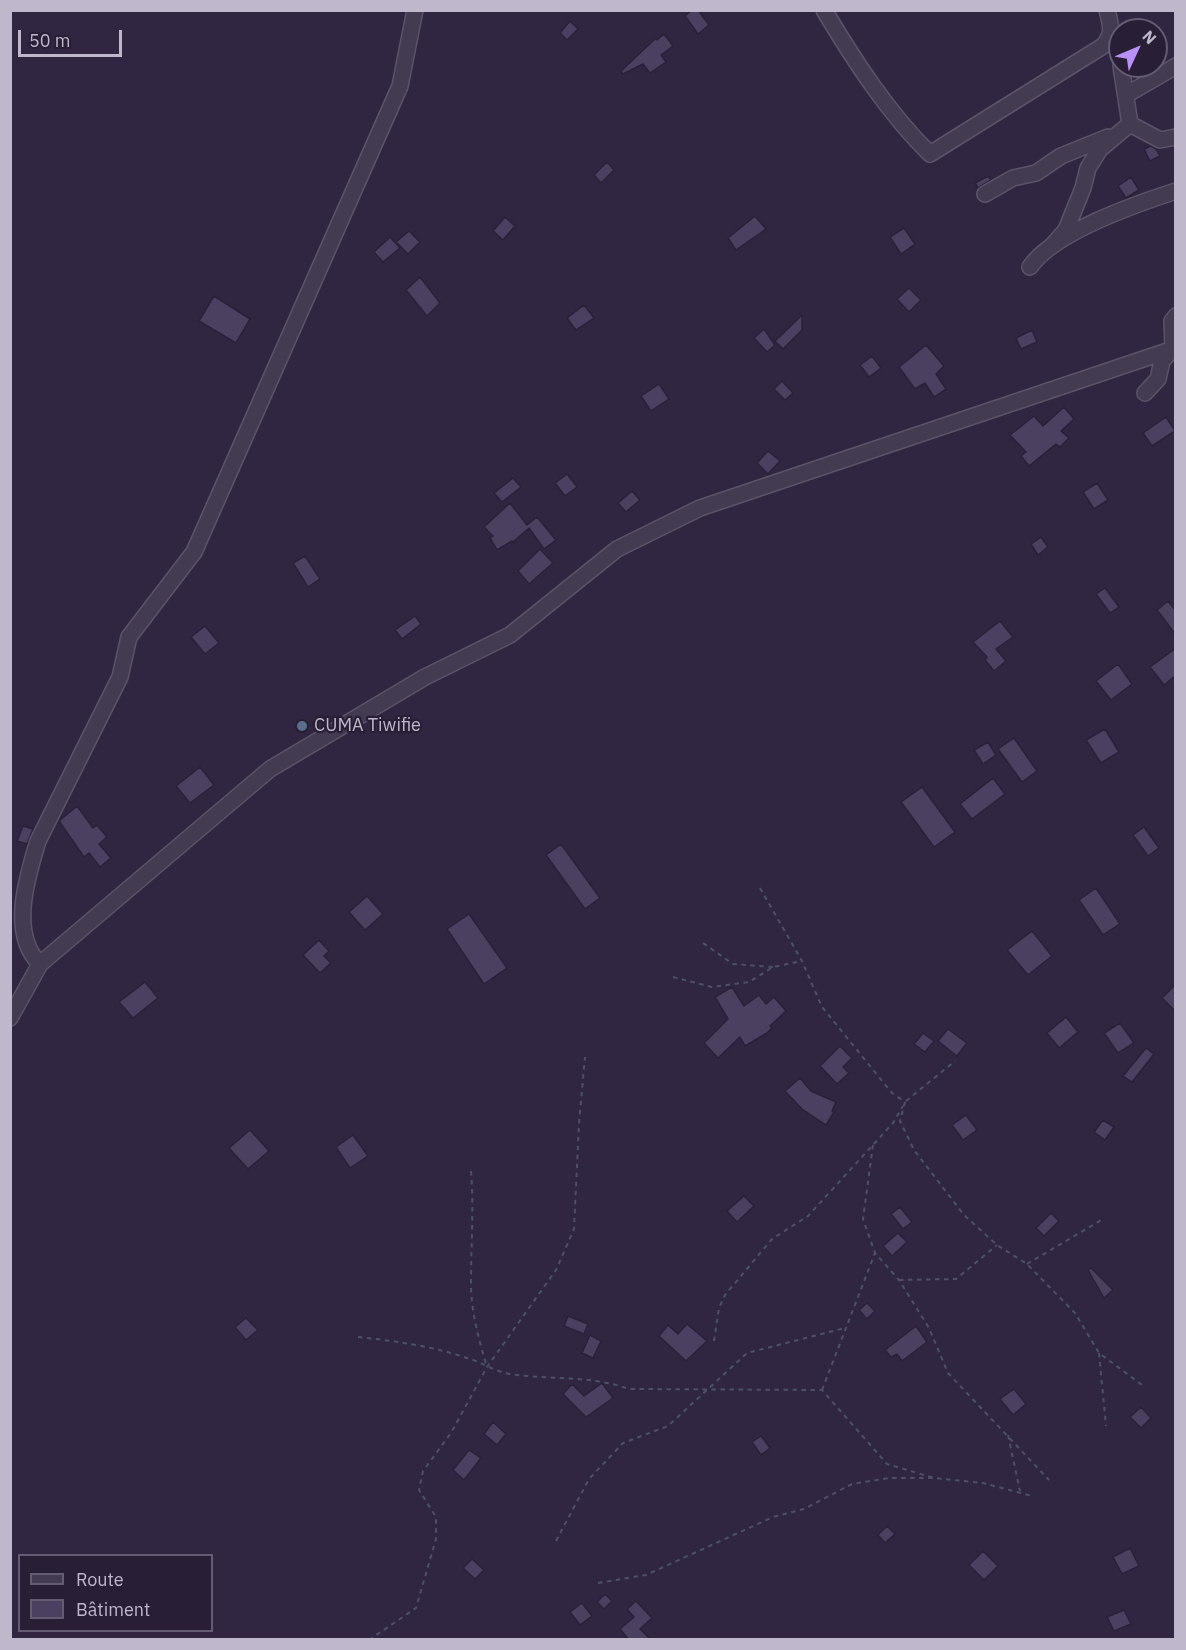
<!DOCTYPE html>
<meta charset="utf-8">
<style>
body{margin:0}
#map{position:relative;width:1186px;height:1650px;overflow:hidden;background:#302642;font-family:"IBM Plex Sans",sans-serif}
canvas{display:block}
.frame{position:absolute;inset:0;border:12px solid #bfb8cc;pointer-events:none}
.legend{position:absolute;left:18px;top:1554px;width:195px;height:78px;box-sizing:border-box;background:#281f37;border:2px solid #645c73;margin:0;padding:8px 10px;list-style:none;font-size:18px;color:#bfb8cc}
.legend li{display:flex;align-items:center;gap:12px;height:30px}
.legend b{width:30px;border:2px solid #645c73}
.north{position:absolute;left:1108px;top:18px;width:60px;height:60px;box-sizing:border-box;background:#281f37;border:2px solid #645c73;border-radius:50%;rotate:46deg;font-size:16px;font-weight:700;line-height:24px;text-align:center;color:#bfb8cc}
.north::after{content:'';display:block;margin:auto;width:21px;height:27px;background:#b790f8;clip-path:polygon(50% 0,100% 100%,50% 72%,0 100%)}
.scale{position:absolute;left:18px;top:30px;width:104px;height:27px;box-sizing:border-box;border:3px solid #bfb8cc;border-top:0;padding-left:8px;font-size:18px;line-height:21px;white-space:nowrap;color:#bfb8cc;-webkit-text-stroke:4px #281f37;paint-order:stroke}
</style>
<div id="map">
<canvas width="1186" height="1650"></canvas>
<div class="frame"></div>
<ul class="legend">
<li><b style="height:8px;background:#433b52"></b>Route</li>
<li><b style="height:16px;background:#4b4060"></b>Bâtiment</li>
</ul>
<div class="north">N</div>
<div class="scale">50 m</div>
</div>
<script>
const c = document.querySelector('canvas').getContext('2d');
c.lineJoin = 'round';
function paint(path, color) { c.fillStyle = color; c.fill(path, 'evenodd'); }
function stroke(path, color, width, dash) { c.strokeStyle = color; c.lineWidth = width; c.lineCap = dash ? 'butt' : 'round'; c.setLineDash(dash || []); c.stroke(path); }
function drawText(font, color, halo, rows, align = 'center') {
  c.font = font + ' "IBM Plex Sans",sans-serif'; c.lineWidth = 4.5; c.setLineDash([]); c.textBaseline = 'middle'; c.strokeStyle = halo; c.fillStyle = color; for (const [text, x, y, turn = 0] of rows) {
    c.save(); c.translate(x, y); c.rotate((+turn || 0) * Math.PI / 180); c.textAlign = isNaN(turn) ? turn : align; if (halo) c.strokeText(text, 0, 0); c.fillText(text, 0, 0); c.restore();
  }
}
const building = new Path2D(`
 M692,10H698L709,25L698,34L685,16Z
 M570,21L578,29L567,40L560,33Z
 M664,34L673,46L661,55L666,62L650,73L643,64L623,74L621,71L656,38L657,40Z
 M1151,146L1156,149L1160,156L1150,161L1144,149Z
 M607,162L614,170L601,183L594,175Z
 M988,176L991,180L978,188L975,183Z
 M1131,177L1139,190L1126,198L1118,186Z
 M755,216L766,229L736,250L728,238Z
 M505,217L515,226L503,240L493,231Z
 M904,228L915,244L901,254L890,237Z
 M409,231L420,242L408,254L396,242Z
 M390,237L400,248L383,262L374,252Z
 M420,277L440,303L427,316L406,290Z
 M909,288L921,300L909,312L897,299Z
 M214,296L250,319L236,343L199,321Z
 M584,305L594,318L576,330L567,318Z
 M802,315V330L783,349L775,341Z
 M764,329L775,345L767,352L754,338Z
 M1032,330L1037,342L1021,349L1016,338Z
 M926,345L944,366L936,374L946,389L934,397L925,383L915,389L899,367Z
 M872,356L881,368L869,377L860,365Z
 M782,381L793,393L785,400L774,389Z
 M659,384L669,399L651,411L641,396Z
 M1064,407L1074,419L1061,431L1069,438L1060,447L1056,444L1029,466L1021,456L1026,452L1010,435L1034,416L1043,426Z
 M1166,417L1175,431L1152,446L1143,433Z
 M768,451L780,461L768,474L757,463Z
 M567,474L577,487L565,496L555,483Z
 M513,478L521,487L502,502L494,493Z
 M1097,483L1108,500L1094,509L1083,492Z
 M632,491L640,500L626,512L618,503Z
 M510,503L527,525L537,517L556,540L544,549L529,528L513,542L512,541L497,550L490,538L493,536L484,527Z
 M1041,537L1048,547L1038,555L1031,544Z
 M540,549L553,563L529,584L518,571Z
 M305,556L320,579L308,587L293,563Z
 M1105,588L1119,607L1110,613L1096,594Z
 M1168,601L1176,611V635L1157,610Z
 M415,616L421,624L402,639L395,630Z
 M1000,621L1013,637L996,649L1006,661L994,671L985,660L987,657L973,642Z
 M205,626L219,643L205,654L191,637Z
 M1176,648V675L1164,685L1150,667Z
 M1118,664L1132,684L1111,700L1096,681Z
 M1105,729L1119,752L1101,763L1086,740Z
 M1014,738L1037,771L1022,782L998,749Z
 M988,742L996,755L983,764L974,750Z
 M200,767L214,785L190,803L176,786Z
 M993,778L1005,794L972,819L960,804Z
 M922,787L955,832L934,847L901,802Z
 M77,806L93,828L97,825L107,837L99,844L111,858L100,867L89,853L84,857L59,821Z
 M23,826L33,829L27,844L17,841Z
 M1144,827L1159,848L1148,856L1133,835Z
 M561,844L600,898L585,909L546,855Z
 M1096,888L1120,924L1103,935L1079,900Z
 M367,896L383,914L365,930L349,912Z
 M469,914L507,968L484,984L447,929Z
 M1032,931L1052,956L1028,975L1007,950Z
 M319,940L329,951L324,956L331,963L320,973L303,955Z
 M145,982L158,998L133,1018L119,1002Z
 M1176,984V1012L1162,998Z
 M732,987L744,1006L759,995L766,1004L774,997L786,1011L770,1026L772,1028L767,1033L745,1046L740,1037L718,1058L704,1043L728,1019L715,997Z
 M1066,1017L1078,1032L1059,1048L1047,1033Z
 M1120,1023L1134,1043L1118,1053L1104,1033Z
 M948,1029L967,1043L957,1056L938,1041Z
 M923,1033L934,1041L925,1052L914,1044Z
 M840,1046L852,1058L843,1067L849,1073L837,1084L820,1066Z
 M1146,1048L1154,1054L1132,1082L1123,1076Z
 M800,1078L811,1091L836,1102L832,1111L834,1112L826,1125L802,1109L785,1091Z
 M966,1115L977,1130L963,1140L952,1125Z
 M1103,1120L1114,1127L1105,1140L1094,1132Z
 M250,1130L269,1151L248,1169L229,1148Z
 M353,1135L368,1156L350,1168L336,1147Z
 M744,1196L754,1206L737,1222L727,1211Z
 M900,1207L912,1222L903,1229L891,1214Z
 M1051,1213L1059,1221L1044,1236L1036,1228Z
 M898,1233L907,1242L892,1256L883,1246Z
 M1091,1268L1113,1290L1104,1298L1088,1270Z
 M867,1303L875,1311L867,1319L859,1310Z
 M568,1316L588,1324L584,1334L564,1326Z
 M246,1318L258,1330L246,1340L235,1327Z
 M687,1324L707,1341L686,1361L659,1336L668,1325L678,1334Z
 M916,1326L927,1342L902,1361L897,1354L891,1357L885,1350Z
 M590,1335L601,1341L593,1358L582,1353Z
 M602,1383L613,1398L586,1417L563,1394L572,1384L584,1396Z
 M1014,1389L1026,1404L1013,1415L1000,1399Z
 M1141,1407L1151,1418L1141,1428L1130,1417Z
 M493,1422L506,1434L497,1445L484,1434Z
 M761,1436L770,1448L761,1455L752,1442Z
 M469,1450L481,1458L464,1480L453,1470Z
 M887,1526L895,1534L885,1543L878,1535Z
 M1130,1548L1139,1566L1122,1574L1113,1557Z
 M983,1551L998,1566L984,1580L969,1565Z
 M472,1559L484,1570L475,1579L463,1568Z
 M605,1594L612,1601L604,1609L597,1602Z
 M636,1601L652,1618L640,1629L651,1640H629L620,1629L634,1617L627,1609Z
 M582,1603L592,1616L580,1625L570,1612Z
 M1124,1610L1131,1624L1114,1631L1107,1617Z`);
paint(building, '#4b4060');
stroke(building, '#2a2139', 1.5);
const minor = new Path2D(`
 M824,10C854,60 888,113 930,154L1103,46C1114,33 1111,26 1107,10
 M1126,95L1176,66
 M1130,124L1160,140L1176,137
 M985,194L1013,178L1036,173L1061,156L1108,137
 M1052,246L1066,230L1083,188L1088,168L1100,149L1130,124L1121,66
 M1030,267C1054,232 1136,204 1176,191
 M1145,393L1158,379L1162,361L1173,349L1172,321L1176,316
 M40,964C9,934 27,877 38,841L120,677L129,637L194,552L400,86L415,10
 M10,1018L40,964L270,769L425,677L510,635L617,549L700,508L1176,348`);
stroke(minor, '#5b5369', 18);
stroke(new Path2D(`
 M760,888L802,961L822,1007L892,1093L905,1102L900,1121L914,1150L964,1215L997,1245L1027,1264L1075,1313L1099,1353L1142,1385
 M703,943L733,964L773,967
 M673,977L712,987L749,982L773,967L802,961
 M906,1101L955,1061
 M873,1145L863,1219L875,1253L899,1280L929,1328L948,1373L1049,1480
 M471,1171C474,1209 471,1246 471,1284C471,1311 479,1341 487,1367
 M1027,1264L1103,1219
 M899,1280L956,1279L997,1245
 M358,1337C395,1341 432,1346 467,1358C482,1362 495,1372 510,1374C551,1380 590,1375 629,1389L822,1390L887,1464L934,1478
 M714,1341L719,1308L725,1295L772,1239L808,1216L893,1123L903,1106
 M1099,1353L1106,1426
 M822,1390L875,1253
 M1008,1435L1020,1491
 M556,1541L589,1479L623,1443L668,1426L747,1353L845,1328
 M598,1583L646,1575L773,1517L804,1509L852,1484L889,1478H934L983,1483L1032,1496
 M369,1640L416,1608L436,1539V1517L419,1490L423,1471L451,1433L487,1367L556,1270L574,1229L579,1123L585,1057`), '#4e5166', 2, [4.5, 4.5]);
stroke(minor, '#433b52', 15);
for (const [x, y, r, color] of [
 [302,726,6,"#5c6f8a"]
]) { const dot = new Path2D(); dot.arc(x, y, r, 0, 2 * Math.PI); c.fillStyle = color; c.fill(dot); stroke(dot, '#281f37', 2); }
drawText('18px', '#bfb8cc', '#281f37', [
 ["CUMA Tiwifie",314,726]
], 'left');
</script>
